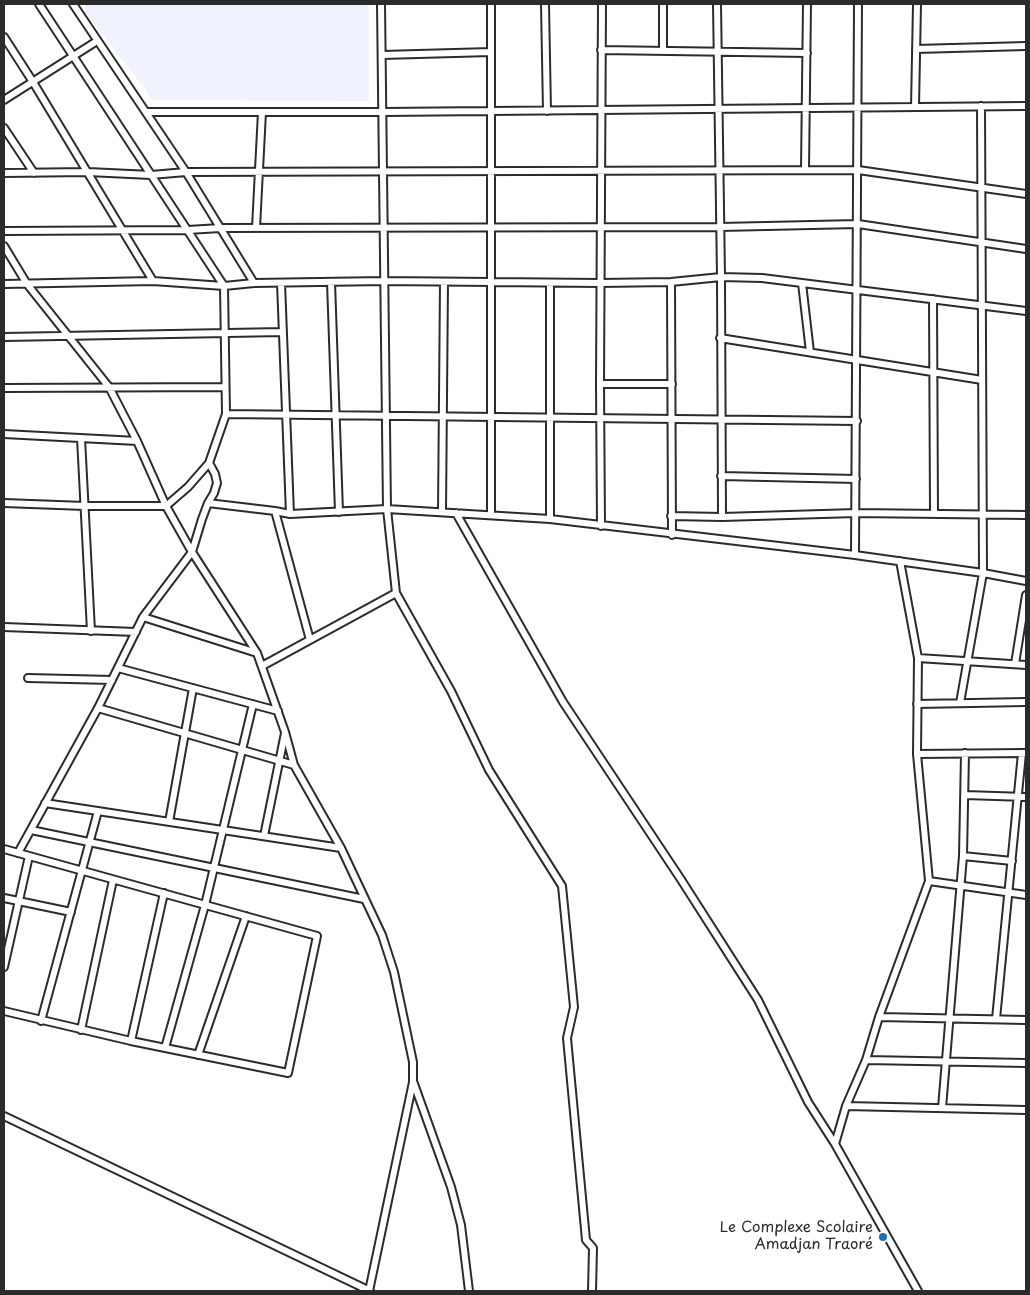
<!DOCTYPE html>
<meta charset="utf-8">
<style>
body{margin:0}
#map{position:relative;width:1030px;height:1295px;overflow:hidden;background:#fff;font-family:"Playpen Sans",sans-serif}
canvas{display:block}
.frame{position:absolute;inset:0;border:5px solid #2b2b2b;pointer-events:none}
</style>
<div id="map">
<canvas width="1030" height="1295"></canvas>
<div class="frame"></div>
</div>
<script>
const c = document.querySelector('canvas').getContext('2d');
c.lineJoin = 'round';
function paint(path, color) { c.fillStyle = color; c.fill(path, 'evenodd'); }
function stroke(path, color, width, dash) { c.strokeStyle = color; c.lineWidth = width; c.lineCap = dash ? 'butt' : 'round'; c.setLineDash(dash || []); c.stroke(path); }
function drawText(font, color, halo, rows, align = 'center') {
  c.font = font + ' "Playpen Sans",sans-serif'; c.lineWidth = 4; c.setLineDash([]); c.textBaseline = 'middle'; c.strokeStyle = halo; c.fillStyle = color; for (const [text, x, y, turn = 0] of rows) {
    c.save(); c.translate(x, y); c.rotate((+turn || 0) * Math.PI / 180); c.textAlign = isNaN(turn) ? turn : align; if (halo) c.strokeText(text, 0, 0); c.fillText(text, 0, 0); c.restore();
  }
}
paint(new Path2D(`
 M85,4H369V101L152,100L142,85L85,12Z`), '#f0f2fe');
const minor = new Path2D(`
 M73,4L186,172L254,283
 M381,4L387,509L396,593L451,691L489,770L562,886L574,1007L567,1038L586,1240L593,1248L592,1291
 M491,4V515
 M545,4L547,111
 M663,4V51
 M717,4L721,277L722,517
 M4,37L33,82L153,281
 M916,49L1026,46
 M601,50L807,53
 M382,55L491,52
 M4,100L97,41
 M915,107L917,4
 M147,112H383L1026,106
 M4,128L34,173
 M805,169L807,4
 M4,173L88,172L151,175L186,172L858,170L1026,194
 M256,228L262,112
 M4,231L188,230L220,228L720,227L858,224L1026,249
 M4,246L27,284L109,387L137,441L166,506L192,552L257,653L285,732L294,765L341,848L382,935L394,972L413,1062V1081L451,1187L461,1225L469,1291
 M331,282L339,512
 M671,282L672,535
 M281,283L290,514
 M802,283L810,352
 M4,284L153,281L224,286L254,283L384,281L600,283L671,282L721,277L762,278L1026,311
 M933,299L934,514
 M4,337L283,332
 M720,338L982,380
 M600,384H672
 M4,388L225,387
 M226,414L857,421
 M4,434L137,441
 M81,438L91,631
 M721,476L856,479
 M4,503L85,506H166L188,487L209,463
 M208,503L275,511L290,514L387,509L550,519L855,555L983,573L1026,581
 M275,511L310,640
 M442,512L444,282
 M456,513L563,702L680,878L758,1000L808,1102L835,1144L918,1291
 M671,516L722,517L856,513L1026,515
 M550,519V283
 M601,526L600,384L602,4
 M855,555L858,4
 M143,617L257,653
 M4,627L136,632
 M918,658L1026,665
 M1015,664L1026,595
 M262,666L396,593
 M118,668L278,711
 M28,678L112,680
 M960,703L983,573L981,106
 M917,704L1026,702
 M98,708L294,765
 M917,754L1026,753
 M965,795L1026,797
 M45,803L341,848
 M169,822L193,688
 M31,830L364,899
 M264,836L285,733
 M4,849L317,936L288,1073L131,1041L4,1011
 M18,853L98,708L143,617L192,552L202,519L208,503L214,493L217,483L215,474L209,463L226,414L224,286L39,4
 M963,856L1012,861
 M929,881L1026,895
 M4,898L71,912
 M4,967L29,856
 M879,1017L1026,1020
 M996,1019L1022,753
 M41,1021L98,811
 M81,1030L113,880
 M131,1041L164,893
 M165,1048L205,905L253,704
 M198,1055L246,916
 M866,1060L1026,1063
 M846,1106L1026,1110
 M942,1108L963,856L965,753
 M4,1116L370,1291
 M835,1144L846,1106L866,1060L879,1017L929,881L917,754L918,658L900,561
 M369,1291L413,1082`);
stroke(minor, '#2b2b2b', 10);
stroke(minor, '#fff', 6);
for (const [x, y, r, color] of [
 [883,1237,5,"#1f6fb2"]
]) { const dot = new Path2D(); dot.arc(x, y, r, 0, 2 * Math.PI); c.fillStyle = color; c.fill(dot); stroke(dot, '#fff', 2); }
drawText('15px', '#2b2b2b', '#fff', [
 ["Le Complexe Scolaire",873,1228],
 ["Amadjan Traoré",873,1245]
], 'right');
</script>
